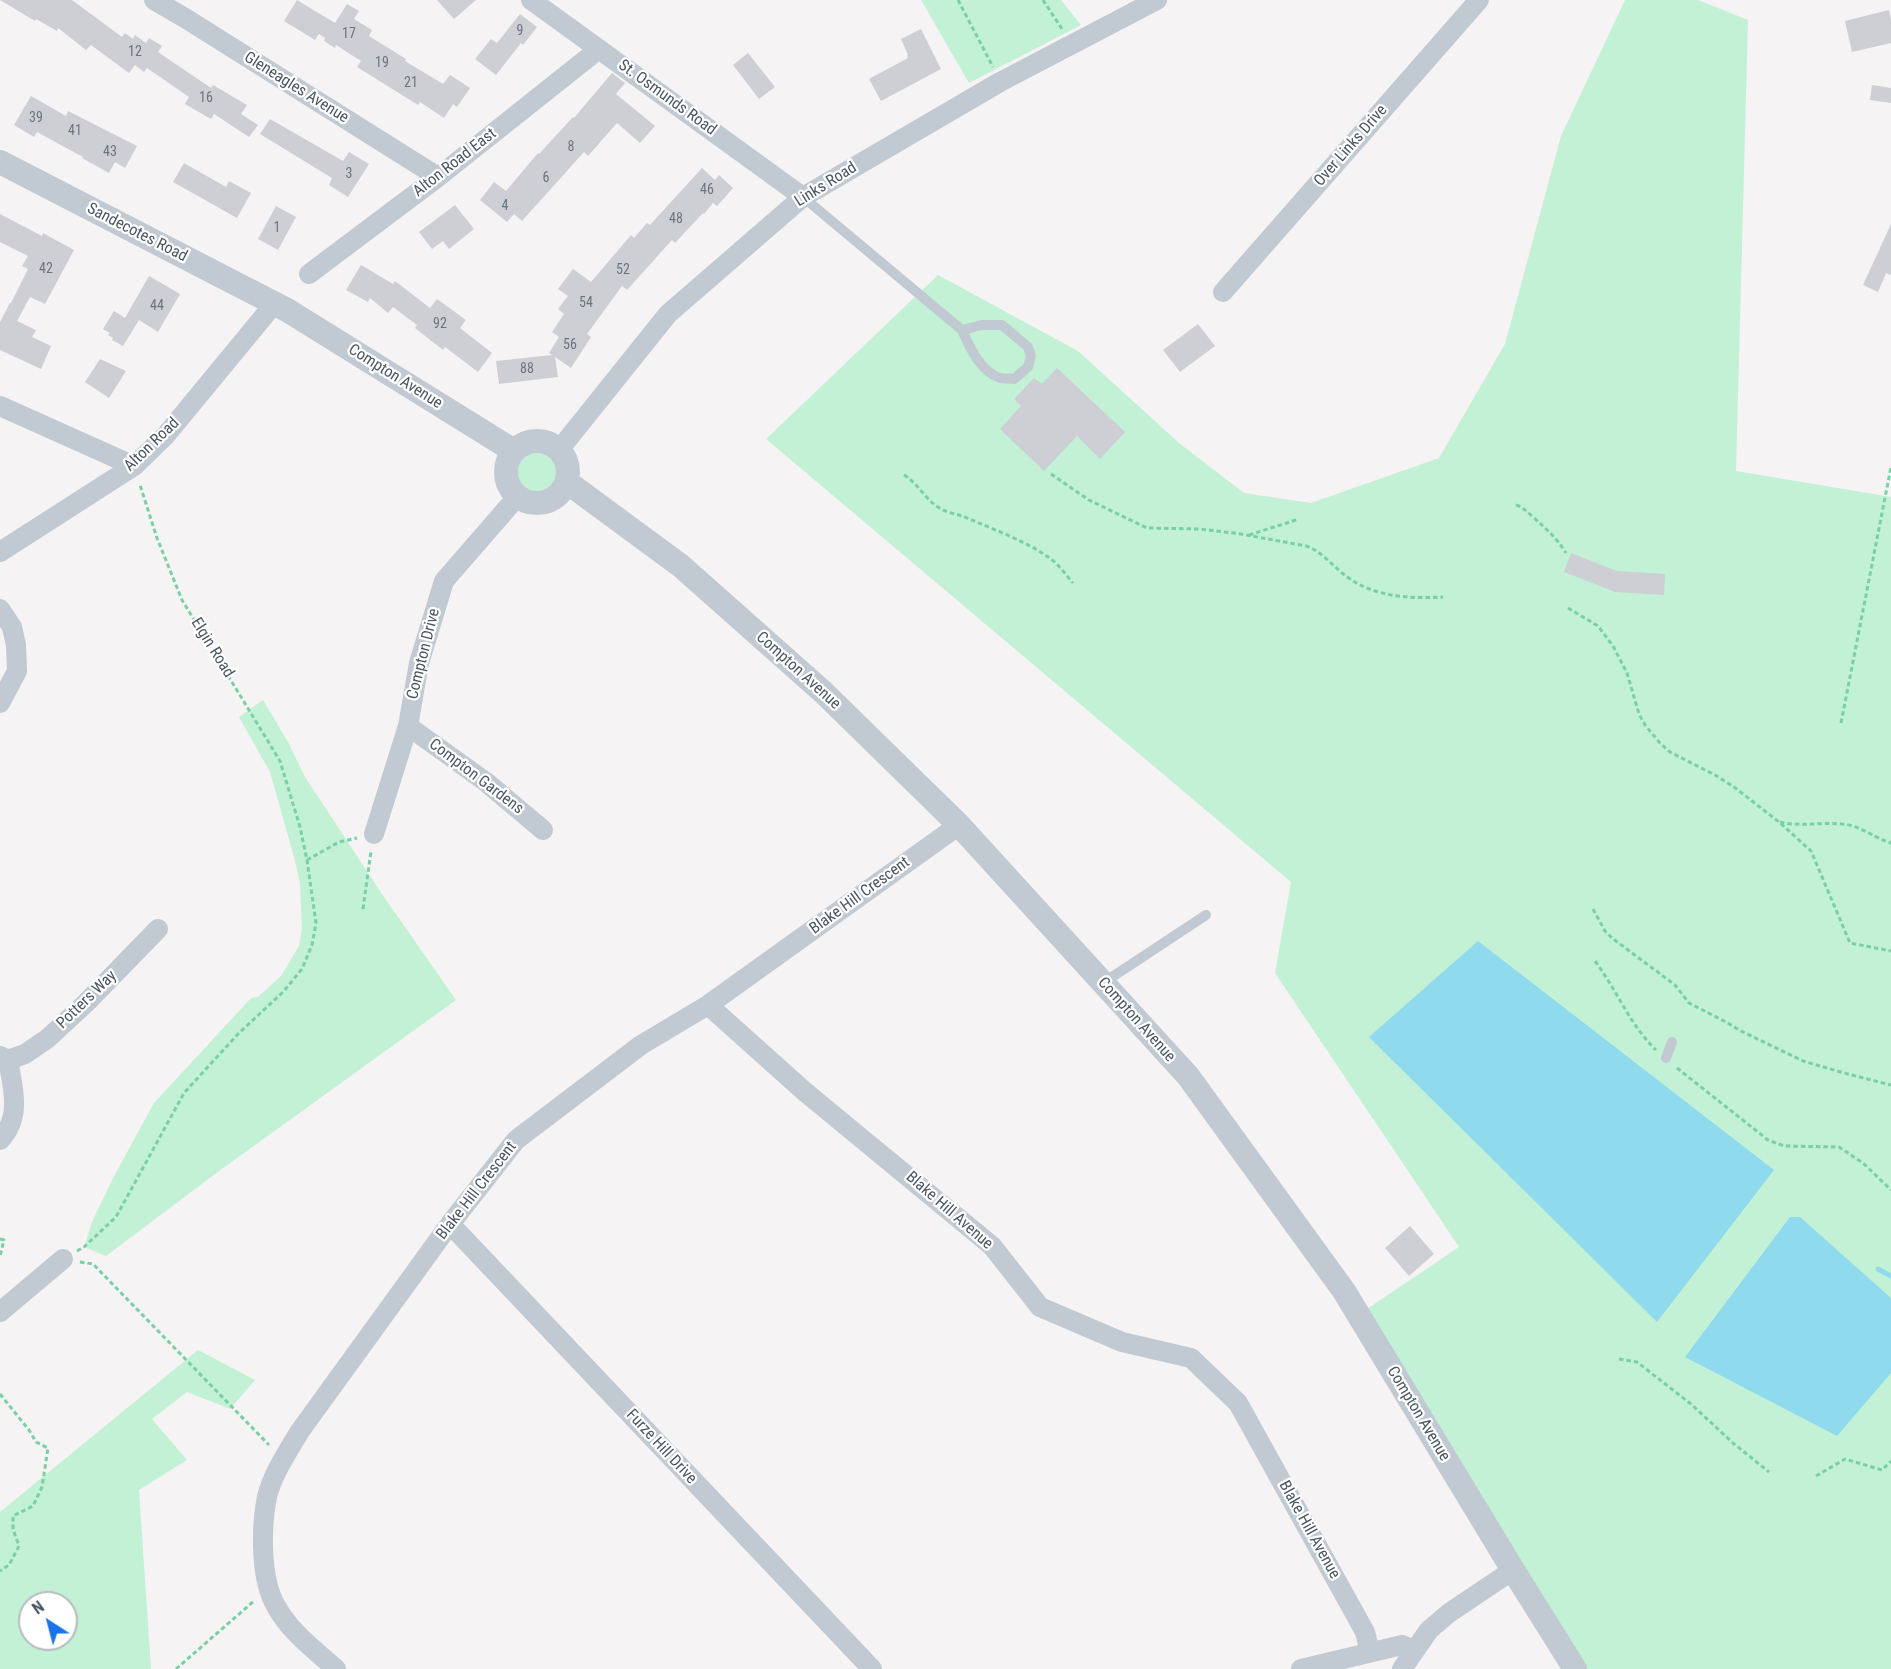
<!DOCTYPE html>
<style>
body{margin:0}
#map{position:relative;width:1891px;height:1669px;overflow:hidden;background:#f5f3f3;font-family:"Roboto Condensed",sans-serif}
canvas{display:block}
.north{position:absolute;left:18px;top:1591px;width:60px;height:60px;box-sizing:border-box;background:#fff;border:2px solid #b7bbc0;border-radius:50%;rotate:324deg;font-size:16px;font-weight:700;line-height:24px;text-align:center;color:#4a5661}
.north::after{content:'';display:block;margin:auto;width:21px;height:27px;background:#1a73e8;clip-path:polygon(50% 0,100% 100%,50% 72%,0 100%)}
</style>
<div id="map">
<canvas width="1891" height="1669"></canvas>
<div class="north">N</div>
</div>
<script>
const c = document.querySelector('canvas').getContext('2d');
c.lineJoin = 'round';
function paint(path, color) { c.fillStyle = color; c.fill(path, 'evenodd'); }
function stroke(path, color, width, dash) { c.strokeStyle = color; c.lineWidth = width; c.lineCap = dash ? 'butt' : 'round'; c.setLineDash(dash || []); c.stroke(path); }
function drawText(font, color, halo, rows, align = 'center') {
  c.font = font + ' "Roboto Condensed",sans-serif'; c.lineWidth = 4.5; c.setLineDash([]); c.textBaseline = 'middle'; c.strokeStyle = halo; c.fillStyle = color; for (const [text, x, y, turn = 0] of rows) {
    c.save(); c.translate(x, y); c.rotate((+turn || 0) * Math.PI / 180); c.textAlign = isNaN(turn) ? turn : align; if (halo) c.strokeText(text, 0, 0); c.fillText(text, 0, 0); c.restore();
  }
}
paint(new Path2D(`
 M921,0H1061L1081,25L969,83Z
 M1625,0H1698L1748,20L1736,471L1891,497V1669H1575L1358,1315L1459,1247L1275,973L1291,882L766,439L938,275L1078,351L1179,443L1244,493L1311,503L1439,458L1505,344L1561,136Z
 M506 472a31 31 0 1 1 62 0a31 31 0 1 1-62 0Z
 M263,700L288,742L305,777L384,897L456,1000L215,1174L106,1256L84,1247L92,1222L113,1178L154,1103L251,998L258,997L281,976L299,946L302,929L300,883L294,857L270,772L239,717Z
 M198,1350L255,1380L230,1409L187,1392L152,1419L187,1460L139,1490L151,1669H0V1512ZM30,1603H66V1639H30Z`), '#c3f1d5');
paint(new Path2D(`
 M1478,941L1774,1170L1657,1322L1369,1037Z
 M1790,1217H1800L1891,1298V1373L1837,1436L1685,1357Z`), '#90daee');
stroke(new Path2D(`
 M1878,1269L1891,1276`), '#90daee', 5);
paint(new Path2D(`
 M0,0H72L122,37L125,33L133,39L135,35L146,43L149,38L162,46L158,52L211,88L213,85L247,105L241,114L258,125L249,137L214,114L211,119L185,104L189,97L147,68L144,72L135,65L129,73L91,45L86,50L58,28L57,31L36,19L35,21Z
 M297,0L335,23L347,4L359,11L354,19L372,30L369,36L406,59L405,61L443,84L450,75L470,88L457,107L453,104L444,118L420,102L418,105L410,100L357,67L361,61L336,45L335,48L324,41L325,38L319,34L315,40L284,21Z
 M437,0H476L454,19Z
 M1889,10L1891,20V43L1852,52L1845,21Z
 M520,14L537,27L523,45L521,43L496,75L475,59L491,39L497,43Z
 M921,29L941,69L881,101L869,79L908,58L907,55H908L901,39Z
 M748,53L775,87L759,99L733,65Z
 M612,73L625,83L616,94L655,126L640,143L617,123L588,156L584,152L522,221L514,214L507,222L480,200L494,182L506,191L538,153L539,154L573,117L574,118Z
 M1872,85L1891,88V103L1870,100Z
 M31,96L66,116L68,111L137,146L125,168L115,162L109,173L82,158L83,157L37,132L34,137L14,125Z
 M270,119L343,161L349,152L369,164L348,197L329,185L332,178L260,134Z
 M184,163L226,187L229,181L251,193L237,218L173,182Z
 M702,168L715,180L719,175L733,188L717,206L713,203L704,214L703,213L675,243L672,240L627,290L622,286L587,334L591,337L571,368L555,357L558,377L499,384L496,361L552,355L549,353L559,337L552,332L564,314L558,309L568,296L558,289L573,269L591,282L631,235L634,238L647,223L650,225Z
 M455,205L474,229L449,249L443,241L432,249L419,232Z
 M276,206L296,217L278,250L258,239Z
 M0,214L42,236L43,233L74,250L45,304L30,297L17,321L36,330L32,337L51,346L41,369L0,350V322L10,303H11L28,269L22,266L28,256L0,242Z
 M1891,224V275L1886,273L1878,292L1863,285Z
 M361,265L393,284L395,281L430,308L437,299L466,320L460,328L492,353L478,372L445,347L443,350L415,328L417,325L393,307L388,313L370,298L368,302L346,290Z
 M149,276L180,294L158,332L139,320L123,346L112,340L113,338L108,335L110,333L103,329L114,311L125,318Z
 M1198,324L1215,346L1180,372L1163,350Z
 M100,359L126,371L109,398L85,382Z
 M1057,368L1125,432L1100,459L1077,436L1044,471L1000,429L1021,406L1014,399L1034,378L1042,384Z
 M1571,553L1617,571L1665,574L1664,595L1615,592L1564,572Z
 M1410,1226L1434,1254L1409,1276L1385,1248Z`), '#cdcfd5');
stroke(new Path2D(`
 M958,0L993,67
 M1043,0L1062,29
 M1051,474L1089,500L1147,528L1200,529L1241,534L1306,546C1322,551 1332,566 1346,576C1373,597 1410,599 1443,597
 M904,475C918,483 926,501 941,509C950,514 959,514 967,518C995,530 1026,541 1051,559C1059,565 1066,575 1073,583
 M1516,505C1523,507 1526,511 1532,516C1547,530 1555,536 1566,553
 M1249,535L1299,519
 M1568,608L1598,626L1613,646L1627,673L1639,714L1645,725L1660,743L1670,752L1715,775L1734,787L1779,822L1811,851L1850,943L1891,951
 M1841,723L1891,467
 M1780,822C1800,827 1822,822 1842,824C1860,825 1874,838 1891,843
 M307,860L339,842L357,838
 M363,909L371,851
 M1593,909L1605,931L1612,938L1675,985L1689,1003L1726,1022L1741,1031L1803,1061L1844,1073L1891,1085
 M1595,961C1617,990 1629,1024 1656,1050
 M1677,1068L1768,1140L1784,1146L1839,1147L1863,1163L1891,1190
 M0,1239L4,1240L0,1256
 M77,1251L84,1247L116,1217L184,1093L238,1034L283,992L302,969L312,945L316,923L307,860L300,827L280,761L182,600L157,538L140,485
 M80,1262L93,1264L269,1445
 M1619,1359L1637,1362L1691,1404L1733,1443L1769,1472
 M0,1394L29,1430L36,1442L48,1448L42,1487L33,1506L13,1516V1529L19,1546L9,1565L0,1571
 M1816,1476L1845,1459L1882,1470L1891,1461
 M176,1669L254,1601`), '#7ad0a6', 3, [4.5, 3]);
stroke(new Path2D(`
 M803,197L962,330C970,348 980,371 1000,378C1004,379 1010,378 1014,379L1028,367L1031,356L1028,347L1002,325H982L962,330
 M1103,983L1206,915
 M1666,1058L1672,1042`), '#c1cad2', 10);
stroke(new Path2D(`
 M154,0L185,18L438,177
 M531,0L803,197
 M309,274L438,177L599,49
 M1223,292L1479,0
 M0,406L134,466
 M559,450L668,314L803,197L1000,82L1157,0
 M0,552L134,466L166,435L274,304
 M0,609L12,627L16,645L17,671L0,703
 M408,726L486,782L543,830
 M374,834L408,726L419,663L444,581L517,497
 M708,1005L804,1091L992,1246L1040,1307L1122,1342L1191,1358L1238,1403L1365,1632L1370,1652
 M0,1056L8,1060C13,1088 22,1117 0,1140
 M8,1060L25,1054L47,1039L86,1003L158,929
 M450,1224L872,1669
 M0,1312L63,1259
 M336,1669C315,1650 290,1632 276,1606C260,1579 261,1527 267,1497C272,1475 288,1451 300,1431L450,1224L516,1140L641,1045L708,1005L959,825
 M1301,1669L1402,1645L1414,1650
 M1402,1669L1429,1630L1449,1613L1513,1570`), '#c1cad2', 20);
stroke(new Path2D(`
 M0,162L287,310L514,451
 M506 472a31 31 0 1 1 62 0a31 31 0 1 1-62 0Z
 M567,482L681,566L823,692L959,825L1188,1076L1344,1291L1513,1570L1575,1669`), '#c1cad2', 24);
drawText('14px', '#6b747e', null, [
 ["9",520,31],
 ["17",349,34],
 ["12",135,52],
 ["19",382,63],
 ["21",411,83],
 ["16",206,98],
 ["39",36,118],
 ["41",75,131],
 ["8",571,147],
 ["43",110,152],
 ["3",349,174],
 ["6",546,178],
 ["46",707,190],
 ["4",505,206],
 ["48",676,219],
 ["1",277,228],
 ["42",46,269],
 ["52",623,270],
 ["54",586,303],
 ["44",157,306],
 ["92",440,324],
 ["56",570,345],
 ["88",527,369]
]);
drawText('16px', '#4a5661', '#fff', [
 ["Gleneagles Avenue",296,88,32],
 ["St. Osmunds Road",667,98,36],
 ["Over Links Drive",1351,146,-49],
 ["Alton Road East",455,163,-38],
 ["Links Road",826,185,-32],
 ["Sandecotes Road",137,233,27],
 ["Compton Avenue",395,377,32],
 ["Alton Road",152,445,-44],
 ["Elgin Road",212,648,58],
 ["Compton Drive",424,654,-76],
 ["Compton Avenue",798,671,42],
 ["Compton Gardens",476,777,37],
 ["Blake Hill Crescent",860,896,-36],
 ["Potters Way",87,1000,-44],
 ["Compton Avenue",1136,1020,48],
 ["Blake Hill Crescent",477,1191,-52],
 ["Blake Hill Avenue",949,1211,41],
 ["Compton Avenue",1418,1414,59],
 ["Furze Hill Drive",661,1447,47],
 ["Blake Hill Avenue",1309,1530,61]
]);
</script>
